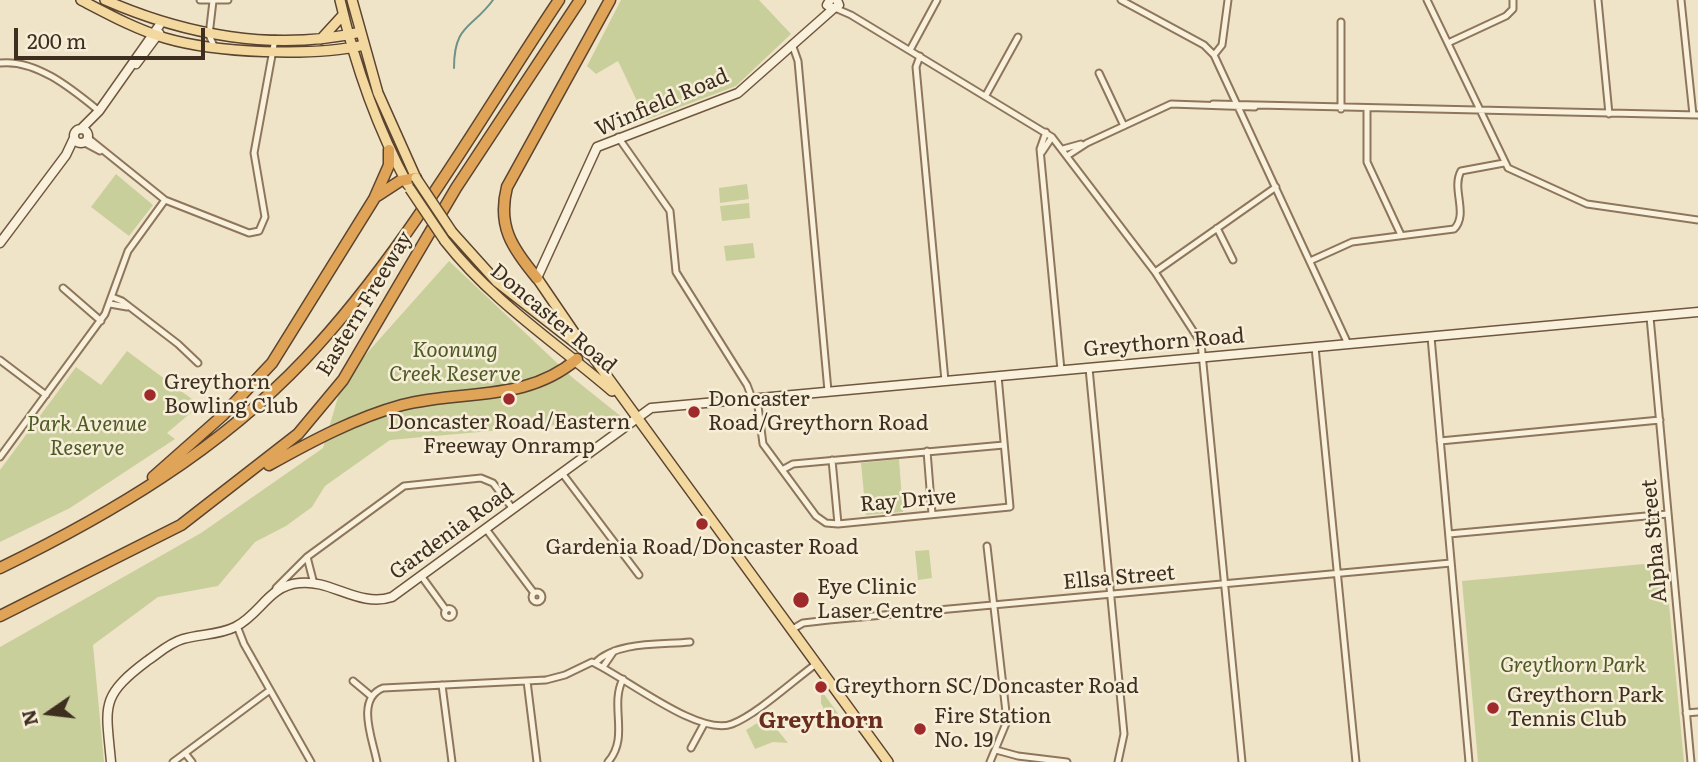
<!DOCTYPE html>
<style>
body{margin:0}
#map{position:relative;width:1698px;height:762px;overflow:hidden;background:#f0e4c8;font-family:Literata,serif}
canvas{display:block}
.north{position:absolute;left:14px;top:678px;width:70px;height:70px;-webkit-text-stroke:5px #f7eed8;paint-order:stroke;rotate:256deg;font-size:19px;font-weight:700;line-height:28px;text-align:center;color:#3d2e20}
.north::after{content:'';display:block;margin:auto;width:24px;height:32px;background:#3d2e20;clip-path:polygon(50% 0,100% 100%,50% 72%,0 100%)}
.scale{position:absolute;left:14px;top:28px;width:191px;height:32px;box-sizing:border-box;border:4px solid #3d2e20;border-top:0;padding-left:9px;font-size:21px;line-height:24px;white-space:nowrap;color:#3d2e20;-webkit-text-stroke:5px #f7eed8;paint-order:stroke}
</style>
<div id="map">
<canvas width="1698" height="762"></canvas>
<div class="north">N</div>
<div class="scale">200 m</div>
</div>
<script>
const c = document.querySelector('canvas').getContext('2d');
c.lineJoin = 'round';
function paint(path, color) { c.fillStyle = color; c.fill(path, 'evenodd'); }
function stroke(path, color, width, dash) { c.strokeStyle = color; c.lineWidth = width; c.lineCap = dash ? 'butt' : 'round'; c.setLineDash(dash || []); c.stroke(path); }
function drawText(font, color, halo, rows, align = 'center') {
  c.font = font + ' Literata,serif'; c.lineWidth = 5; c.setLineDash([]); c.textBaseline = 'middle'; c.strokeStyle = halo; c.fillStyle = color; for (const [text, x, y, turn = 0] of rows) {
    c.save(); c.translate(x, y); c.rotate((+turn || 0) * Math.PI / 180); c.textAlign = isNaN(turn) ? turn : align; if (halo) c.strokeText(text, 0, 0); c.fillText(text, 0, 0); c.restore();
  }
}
paint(new Path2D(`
 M621,0H759L791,34L736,86L646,120L618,61L596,74L587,66Z
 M116,174L153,205L129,236L91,207Z
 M747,184L749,199L720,203L719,188Z
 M749,203L750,218L722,221L720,206Z
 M753,243L755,258L726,261L724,246Z
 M449,261L573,378L623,418L616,424L614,420L390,440L325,486L312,507L286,526L255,542L218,586L158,597L93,645L104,762H0V647L201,533L323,448L343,380Z
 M127,351L200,405L167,433L175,439L70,508L0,542V470L76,367L101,385Z
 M899,459L903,512L866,515L861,463Z
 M929,550L932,578L918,580L915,551Z
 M1665,562L1684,762H1478L1462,581Z
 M821,690L842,719L829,720L821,703Z
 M767,717L788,743L773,742L755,749L746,730Z`), '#c9cf9b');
stroke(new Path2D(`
 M454,68C454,24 472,29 493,0`), '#6f938a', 2);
const street = new Path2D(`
 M200,0H228
 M1121,0L1204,45L1214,55L1348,344
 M1427,0L1508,168L1587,204L1698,220
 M1598,0L1609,114
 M1681,0L1693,115
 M213,1L209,35L214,46
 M835,8L851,15L1052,137L1155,272L1201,343L1242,762
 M1448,43L1506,16L1513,9V0
 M792,44L798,61L828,391
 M910,50L937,0
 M1214,55L1222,45L1228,0
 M920,56L916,67L945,381
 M0,63C36,59 72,89 99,111
 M1099,73L1124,126
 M986,95L1018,37
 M1213,104L1698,115
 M1341,109V22
 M1367,109V162L1401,235
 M1046,132L1040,149L1061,370
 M618,137L670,211L676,272L747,385L752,398
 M88,138L165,200L249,233L259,231L265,217L254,153L275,39
 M85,143L100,151
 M1063,149L1081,144
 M1042,152L1052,137
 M1067,156L1087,143L1171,104L1255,107
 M1217,228L1233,260
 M1310,261L1352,242L1454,229C1469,214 1451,189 1461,171L1504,163
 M1155,272L1276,187
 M63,288L101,321
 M112,297L122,301L178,344L198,363
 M110,304L127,307
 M1650,317L1691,762
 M1431,337L1469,762
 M1315,347L1356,762
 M0,360L46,395
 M1089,368L1124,734L1118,762
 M757,398L763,444L816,516L826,523L838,524L1010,507L998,376
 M1440,441L1660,420
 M927,451L932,514
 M0,457L105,314L128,251L165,200
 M832,460L838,524
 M782,470L793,464L1004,445
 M562,473L639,575
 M486,529L534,593
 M1449,534L1668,514
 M987,546L1007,721L990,762
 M307,557L314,584
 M422,577L446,610
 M276,588L307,557L404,486L481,478L493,483L513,509
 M532 597a5 5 0 1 1 10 0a5 5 0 1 1-10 0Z
 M444.5 613a4.5 4.5 0 1 1 9 0a4.5 4.5 0 1 1-9 0Z
 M237,626L244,644L311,762
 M791,630L803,623L829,620L1451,563
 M595,663C616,641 662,645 690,642
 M603,667L614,651
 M353,681L371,696
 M527,681L537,762
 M442,685L452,762
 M1686,713L1698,712
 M691,748L704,724
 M996,750L1018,756L1067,762
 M185,753L192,762
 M173,762L270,690
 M377,762C373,740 355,699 383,688L546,680L565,675L592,662C625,677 699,737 732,724C756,715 794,680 816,664
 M608,762C630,737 609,706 623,679`);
const secondary = new Path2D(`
 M830,0L827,5L833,9L839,5L837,0
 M136,64L159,33
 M74 136a7 7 0 1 1 14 0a7 7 0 1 1-14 0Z
 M81,129L99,111L161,23
 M0,243L66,155L74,138
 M537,278L597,147L738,93L833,9
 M111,762C106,706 99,697 147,661C159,653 169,643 183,639C200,634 219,635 235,627C261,614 268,586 299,583C331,579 359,608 392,597L651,408L1698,312`);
const primary = new Path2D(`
 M81,0C108,14 135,29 165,38C216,53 312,57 364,45
 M105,0C185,35 274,52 361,32
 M340,0C355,65 376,126 408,185
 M352,0L378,93L416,178
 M321,39L343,15
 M452,232L497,282L593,357L888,762
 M445,241C492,301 555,342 612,391
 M537,278L582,344`);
const highway = new Path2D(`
 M377,196L400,181L416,178
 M537,278C512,248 497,226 507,187L610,0
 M269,465C312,441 355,418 402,405C464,389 525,403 577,359
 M153,477L222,416L272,363L374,199L389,165V150
 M0,568C111,514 219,450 305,359C405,253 478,121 559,0
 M0,616L181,525L298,434L343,380L456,188L580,0`);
stroke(street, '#8d765c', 9);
stroke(secondary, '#6f573f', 11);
stroke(primary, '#5b4430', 12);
stroke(highway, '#5b4430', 13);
stroke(street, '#faf1dc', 5);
stroke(secondary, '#faf1dc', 8);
stroke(primary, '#f3d9a0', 9);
stroke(highway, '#e0a458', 10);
const primaryBridge = new Path2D(`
 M416,178L452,232
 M410,189L445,241`);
stroke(primaryBridge, '#5b4430', 12, []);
stroke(primaryBridge, '#f3d9a0', 9);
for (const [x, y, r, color] of [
 [150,395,7,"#9e2a2b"],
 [509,399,7,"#9e2a2b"],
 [694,412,7,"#9e2a2b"],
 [702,524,7,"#9e2a2b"],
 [801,600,9,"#9e2a2b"],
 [821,687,7,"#9e2a2b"],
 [1493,708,7,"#9e2a2b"],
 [920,729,7,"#9e2a2b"]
]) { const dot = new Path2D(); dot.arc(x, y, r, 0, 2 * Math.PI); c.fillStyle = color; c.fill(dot); stroke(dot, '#f7eed8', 2.5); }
drawText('21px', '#3d2e20', '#f7eed8', [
 ["Winfield Road",662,103,-23],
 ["Eastern Freeway",365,304,-59],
 ["Doncaster Road",553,319,40],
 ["Greythorn Road",1164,343,-5],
 ["Ray Drive",908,501,-5],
 ["Gardenia Road",452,532,-36],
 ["Alpha Street",1655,541,-95],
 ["Ellsa Street",1119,578,-5]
]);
drawText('italic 21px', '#4d5a26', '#f7eed8', [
 ["Koonung",455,351],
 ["Creek Reserve",455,375],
 ["Park Avenue",87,425],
 ["Reserve",87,449],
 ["Greythorn Park",1573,666]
]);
drawText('21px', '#3d2e20', '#f7eed8', [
 ["Greythorn",164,383],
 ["Bowling Club",164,407],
 ["Doncaster",708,400],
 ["Road/Greythorn Road",708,424],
 ["Doncaster Road/Eastern",509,423,"center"],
 ["Freeway Onramp",509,447,"center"],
 ["Gardenia Road/Doncaster Road",702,548,"center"],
 ["Eye Clinic",817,588],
 ["Laser Centre",817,612],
 ["Greythorn SC/Doncaster Road",835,687],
 ["Greythorn Park",1507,696],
 ["Tennis Club",1507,720],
 ["Fire Station",934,717],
 ["No. 19",934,741]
], 'left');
drawText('bold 23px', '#6b2e1e', '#f7eed8', [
 ["Greythorn",821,721]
]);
</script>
